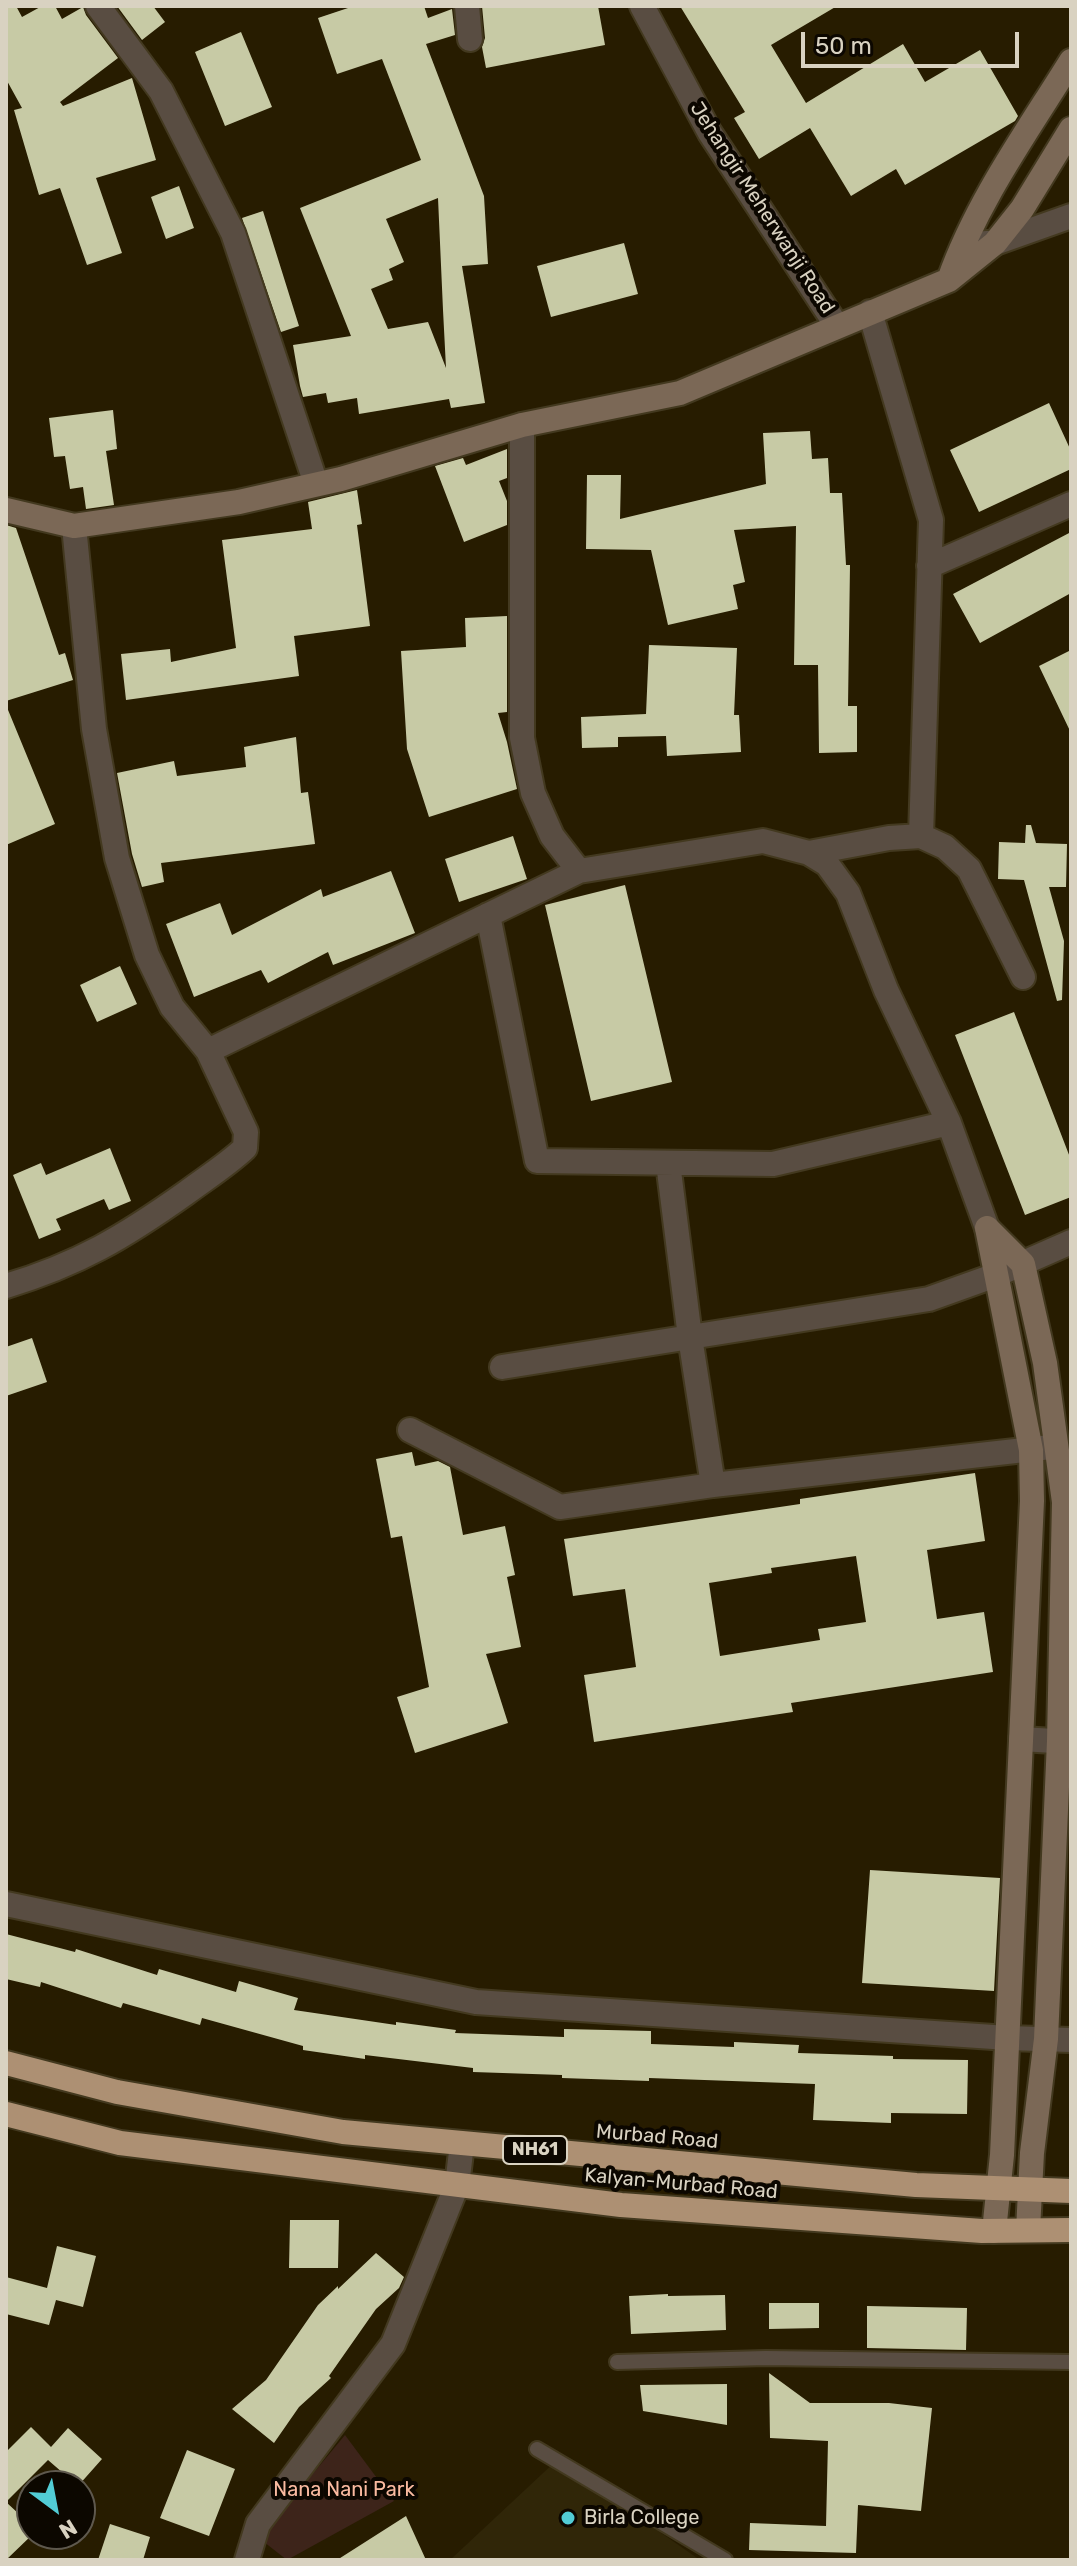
<!DOCTYPE html>
<style>
body{margin:0}
#map{position:relative;width:1077px;height:2566px;overflow:hidden;background:#271c00;font-family:Rubik,sans-serif}
canvas{display:block}
.frame{position:absolute;inset:0;border:8px solid #d9d2c1;pointer-events:none}
.north{position:absolute;left:16px;top:2470px;width:80px;height:80px;box-sizing:border-box;background:#0c0700;border:2px solid #5e584d;border-radius:50%;rotate:148deg;font-size:22px;font-weight:700;line-height:32px;text-align:center;color:#d9d2c1}
.north::after{content:'';display:block;margin:auto;width:28px;height:36px;background:#52ccd5;clip-path:polygon(50% 0,100% 100%,50% 72%,0 100%)}
.scale{position:absolute;left:801px;top:32px;width:218px;height:36px;box-sizing:border-box;border:4px solid #d9d2c1;border-top:0;padding-left:10px;font-size:24px;line-height:28px;white-space:nowrap;color:#d9d2c1;-webkit-text-stroke:6px #0c0700;paint-order:stroke}
</style>
<div id="map">
<canvas width="1077" height="2566"></canvas>
<div class="frame"></div>
<div class="north">N</div>
<div class="scale">50 m</div>
</div>
<script>
const c = document.querySelector('canvas').getContext('2d');
c.lineJoin = 'round';
function paint(path, color) { c.fillStyle = color; c.fill(path, 'evenodd'); }
function stroke(path, color, width, dash) { c.strokeStyle = color; c.lineWidth = width; c.lineCap = dash ? 'butt' : 'round'; c.setLineDash(dash || []); c.stroke(path); }
function drawText(font, color, halo, rows, align = 'center') {
  c.font = font + ' Rubik,sans-serif'; c.lineWidth = 8; c.setLineDash([]); c.textBaseline = 'middle'; c.strokeStyle = halo; c.fillStyle = color; for (const [text, x, y, turn = 0] of rows) {
    c.save(); c.translate(x, y); c.rotate((+turn || 0) * Math.PI / 180); c.textAlign = isNaN(turn) ? turn : align; if (halo) c.strokeText(text, 0, 0); c.fillText(text, 0, 0); c.restore();
  }
}
paint(new Path2D(`
 M557,2460L700,2560H450Z`), '#302608');
paint(new Path2D(`
 M345,2435L394,2501L287,2560L264,2542L267,2529Z`), '#3d241a');
paint(new Path2D(`
 M6,6H16L22,17L42,6H55L62,19L83,7L86,15L118,58L60,102L63,106L132,78L156,160L96,178L122,253L87,265L60,188L39,195L14,110L22,108L6,79Z
 M117,6H153L165,22L142,40Z
 M354,6H424L428,18L452,9L455,35L426,44L484,196L488,264L462,266L485,403L451,408L449,399L359,414L357,398L328,403L326,393L303,397L300,386L293,345L351,336L300,208L421,160L382,59L337,74L318,18ZM438,198L443,310L446,368L428,322L388,329L371,289L393,280L389,269L404,262L386,219Z
 M482,6H598L605,45L486,68L482,47L485,38Z
 M680,6H837L771,45L806,103L903,44L925,82L980,50L1018,116L1015,121L905,185L896,169L851,196L810,128L759,159L734,118L745,112Z
 M241,32L272,107L225,126L195,52Z
 M179,186L194,228L166,239L151,197Z
 M263,211L299,326L281,332L242,218Z
 M624,243L638,294L551,317L537,266Z
 M1049,403L1071,451V469L979,512L950,450Z
 M113,410L117,449L106,451L114,505L86,509L83,487L70,489L65,456L54,457L49,418Z
 M810,431L812,459L828,458L830,493H842L846,565H850L848,706H857V752L819,753L818,665H794L796,526L734,530L745,582L733,585L738,609L668,625L651,550L586,549L587,475H621L620,519L766,484L763,433Z
 M507,449V478L499,481L507,501V525L464,542L435,466L463,458L466,465Z
 M357,490L362,524L357,525L370,626L294,636L299,676L126,700L121,654L170,649L171,662L236,648L222,540L312,529L308,502Z
 M6,525L16,528L59,655L65,653L73,680L6,701Z
 M1071,532V593L980,643L953,594Z
 M507,616V712L498,713L507,742L517,789L429,817L407,749L401,651L466,647L465,618Z
 M649,645L737,648L734,715H739L741,752L667,756L666,736L618,737V747L582,748L581,717L646,714Z
 M1071,650V733L1039,666Z
 M6,705L55,824L6,845Z
 M296,737L301,793L308,792L315,844L161,863L164,882L142,887L132,854L117,773L174,761L177,776L246,767L244,747Z
 M1026,825H1031L1036,843L1067,844L1066,887H1049L1064,941L1062,1000L1057,1001L1024,880L998,879L999,842L1025,843Z
 M513,836L527,879L459,902L445,859Z
 M391,871L415,933L333,965L328,952L268,983L261,970L194,997L166,924L220,903L232,935L321,889L323,897Z
 M625,885L672,1082L591,1101L545,905Z
 M120,966L137,1004L97,1022L80,985Z
 M1014,1012L1071,1160V1197L1025,1215L955,1035Z
 M110,1148L131,1201L109,1210L104,1199L56,1219L61,1230L39,1239L13,1175L41,1163L46,1175Z
 M32,1338L47,1382L6,1396V1347Z
 M412,1452L415,1466L438,1461L450,1467L463,1535L505,1526L515,1575L507,1577L521,1647L486,1654L508,1723L415,1753L397,1697L429,1687L402,1536L391,1538L376,1459Z
 M975,1473L985,1541L927,1550L937,1619L984,1612L993,1672L791,1703L793,1712L594,1742L584,1675L636,1667L625,1589L573,1596L564,1539L800,1504V1499ZM856,1556L866,1622L818,1629L820,1640L720,1656L709,1583L772,1573L771,1568Z
 M870,1870L1000,1878L994,1991L862,1983Z
 M6,1934L75,1952L76,1949L157,1975L159,1969L236,1992L239,1981L298,1998L294,2010L396,2025V2022L456,2030L455,2033L564,2037V2029L651,2031V2044L734,2047V2042L799,2045L798,2053L893,2056V2059L968,2060L967,2114L891,2113V2123L813,2120L815,2084L649,2078V2081L562,2078V2075L473,2072V2068L365,2055V2059L303,2050V2046L202,2018L200,2025L123,2003L121,2008L41,1982L40,1987L6,1979Z
 M290,2220H339L338,2268H289Z
 M57,2246L96,2256L83,2307L56,2300L49,2325L6,2314V2277L47,2288Z
 M376,2253L404,2277L399,2288L376,2309L329,2376L331,2378L299,2407L274,2443L232,2409L266,2380L318,2305L338,2286V2289Z
 M668,2294V2296L725,2295L726,2330L631,2334L629,2296Z
 M769,2303H819V2328L769,2329Z
 M867,2306L967,2308L966,2350L867,2348Z
 M769,2373L810,2403H889L932,2408L921,2511L858,2505L856,2553L749,2550L750,2523L826,2526L828,2441L770,2438Z
 M727,2384V2425L643,2411L640,2385Z
 M31,2427L51,2447L68,2428L102,2459L78,2486L48,2460L6,2502L32,2526L33,2534L6,2560V2452Z
 M187,2450L235,2469L209,2536L160,2518Z
 M406,2516L426,2560H337Z
 M110,2524L150,2537L143,2560H98Z`), '#c7caa5');
const lane = new Path2D(`
 M617,2362L766,2358L1071,2362
 M537,2449L725,2560`);
const street = new Path2D(`
 M98,6L161,91L233,233L316,484
 M467,6L470,39
 M642,6L710,133L837,326
 M986,243H995L1071,216
 M870,312L931,520L921,836
 M522,425V738L533,793L552,836L579,871L763,841L809,853L827,864L848,893L886,990L949,1123L987,1228
 M929,566L1071,504
 M809,853L889,838L921,836L945,847L969,869L1023,977
 M488,915L537,1161L773,1164L949,1123
 M208,1051L579,871
 M668,1163L690,1337L713,1485
 M6,1286C79,1264 124,1237 186,1193C206,1178 227,1165 245,1148L246,1132L208,1051L172,1007L147,955L117,858L94,729L74,526
 M502,1367L929,1299L996,1275L1071,1242
 M410,1430L560,1507L713,1485L1051,1447
 M1021,1739L1071,1742
 M6,1904L476,2002L1008,2038L1071,2040
 M247,2560L258,2524L393,2344L457,2185L462,2144`);
const secondary = new Path2D(`
 M949,280C977,201 1027,132 1071,61
 M6,510L74,526L239,502L341,479L522,425L680,393L949,280L995,243L1022,209L1071,129
 M987,1228L1023,1264L1045,1363L1064,1502L1059,1741L1046,2039L1032,2153L1028,2230
 M987,1228L1031,1450L1032,1501L1002,2155L994,2231`);
const highway = new Path2D(`
 M6,2063L117,2092L343,2132L916,2185L1071,2191
 M6,2114L120,2143L621,2205L982,2231L1071,2230`);
stroke(lane, '#43391f', 18);
stroke(street, '#43391f', 28);
stroke(secondary, '#43391f', 28);
stroke(highway, '#43391f', 28);
stroke(lane, '#594d42', 14);
stroke(street, '#594d42', 24);
stroke(secondary, '#7b6856', 24);
stroke(highway, '#ad9073', 24);
for (const [x, y, r, color] of [
 [568,2518,8,"#52ccd5"]
]) { const dot = new Path2D(); dot.arc(x, y, r, 0, 2 * Math.PI); c.fillStyle = color; c.fill(dot); stroke(dot, '#0c0700', 3); }
for (const [x, y, w] of [
 [535,2150,64]
]) { const box = new Path2D(); box.roundRect(x - w / 2, y - 14, w, 28, 6); c.fillStyle = '#0c0700'; c.fill(box); stroke(box, '#d9d2c1', 2); }
drawText('bold 18px', '#d9d2c1', null, [
 ["NH61",535,2150]
]);
drawText('20px', '#d9d2c1', '#0c0700', [
 ["Jehangir Meherwanji Road",762,208,57],
 ["Murbad Road",657,2137,5],
 ["Kalyan-Murbad Road",681,2184,5]
]);
drawText('20px', '#fabaa0', '#0c0700', [
 ["Nana Nani Park",344,2490]
]);
drawText('20px', '#d9d2c1', '#0c0700', [
 ["Birla College",584,2518]
], 'left');
</script>
